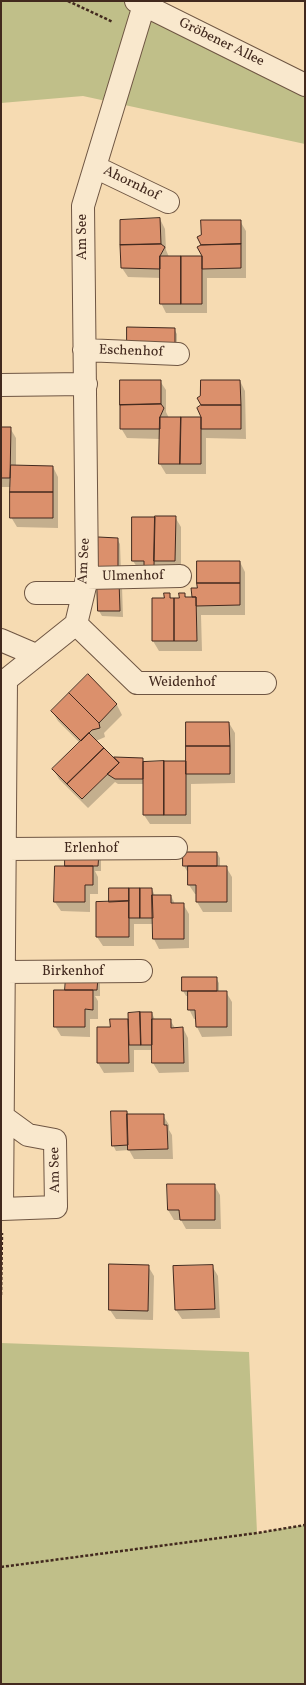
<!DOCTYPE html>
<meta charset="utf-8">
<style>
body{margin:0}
#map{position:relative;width:306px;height:1685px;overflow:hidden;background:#f6dbb2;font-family:Vollkorn,serif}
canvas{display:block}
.frame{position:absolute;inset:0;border:2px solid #42291e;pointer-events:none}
</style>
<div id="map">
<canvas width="306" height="1685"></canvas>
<div class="frame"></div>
</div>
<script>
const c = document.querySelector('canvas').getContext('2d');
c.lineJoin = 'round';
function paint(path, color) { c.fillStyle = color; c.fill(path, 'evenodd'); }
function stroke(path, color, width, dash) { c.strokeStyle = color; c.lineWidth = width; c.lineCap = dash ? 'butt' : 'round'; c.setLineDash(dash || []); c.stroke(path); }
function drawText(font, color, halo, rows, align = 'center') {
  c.font = font + ' Vollkorn,serif'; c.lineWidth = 4; c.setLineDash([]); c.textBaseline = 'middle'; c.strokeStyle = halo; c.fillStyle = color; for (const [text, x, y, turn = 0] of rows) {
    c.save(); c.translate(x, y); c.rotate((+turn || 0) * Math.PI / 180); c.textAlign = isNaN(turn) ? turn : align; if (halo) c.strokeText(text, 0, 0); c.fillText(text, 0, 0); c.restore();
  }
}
paint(new Path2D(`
 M1,1H136L305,85V144L83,96L1,103Z
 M1,1343L249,1352L257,1533L305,1525V1684H1Z`), '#c0bf89');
paint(new Path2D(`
 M160,219L165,229L166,250L169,257H204L202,245L240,221L246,231V278H207V313H166L161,303V278L128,277L122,268Z
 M128,328L174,329L177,334V351Z
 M160,381L166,390V412L169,418H203L201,396L240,381L245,391L246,439L206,438V474H166L160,464V439L127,438L121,428Z
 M1,428H10L16,438V466L53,467L58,477V528L17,527L11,517V487H1Z
 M175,517L181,527V570H139L133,561Z
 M117,539L120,544L121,573L99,567Z
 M240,562L245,572V615H201L202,651H159L153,641V599H165L169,594L172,599H180L184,594L187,598H193L198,589Z
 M98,580L122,586L123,617L102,616L99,611Z
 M88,676L117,705L122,715L104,733L105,737L96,741L117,761L115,758L142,759L144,763L187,762L229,723L235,733V783L191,784V824H150L144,815V784H118L115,782L88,808L59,779L53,769L80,743L58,721L52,711Z
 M217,853L220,858V867H226L232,877V912H203L197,902V894H195L189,885V871H187L184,866Z
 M98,854L101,860V871H95L98,877V894H90V912L61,911L55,902L67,867Z
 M152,889L155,896H171L175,904H183L189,914V948L159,949L154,939V924H134V946H103L97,937L110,902Z
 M97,978L100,984V996H95L98,1001V1019H90V1037L61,1036L55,1026L66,991Z
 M216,978L219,983V992H226L232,1002V1036L202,1037L197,1027V1019H194L189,1009V996H186L183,991Z
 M152,1013L155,1020H170L175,1028H183L188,1038L189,1072L159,1073L153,1063V1050H134V1072L104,1073L98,1063V1028H111L128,1020L129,1022Z
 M127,1112L128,1115H163L169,1125V1130L172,1135L173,1159H134L129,1150L116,1151L113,1145Z
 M168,1185H214L220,1195L221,1229H186L181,1220H174L168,1210Z
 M148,1266L154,1276L153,1320L116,1319L110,1310Z
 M212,1266L218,1276L220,1318L182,1319L176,1310Z`), '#0003');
const building = new Path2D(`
 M160,218L161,244L120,245V220Z
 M201,220H241V244L201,245L197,237L201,235Z
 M161,244L165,247L160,256V269L121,268L120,245Z
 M241,244V268L202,269V256L197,247L201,245Z
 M160,256H181V304H160Z
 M181,256H202V304H181Z
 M127,327L175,328V346H127Z
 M120,380H161V404L120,405Z
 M201,380H240L241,405H201L197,398L200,396Z
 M161,404L164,408L160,417V429H120V405Z
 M201,405H241V429H201V417L197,408Z
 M160,417H181L180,464H159Z
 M181,417H201V464H180Z
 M1,427H11L10,478H1Z
 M11,465L53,466V492H10Z
 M10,492H53V518H10Z
 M155,516H176L175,561H154Z
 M132,517H155L154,566H144V561H132Z
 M98,537L118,538V568H98Z
 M197,561H240V583H197Z
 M97,579L119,580L120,611H98Z
 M197,583H240V605L196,606V597H192L191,588H197Z
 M164,593H170V598H174V641H152V598H164Z
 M179,593H185V597H196L197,641H174V598H179Z
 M88,674L117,704L99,723L69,693Z
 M69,693L99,723L100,728L92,730L81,741L51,711Z
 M186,722H229L230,746H186Z
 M89,733L104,748L67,784L52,769Z
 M186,746H230V774H186Z
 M104,748L119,763L82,799L67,784Z
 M114,757L143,758V779H115L107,774L119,763Z
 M164,761V815H143V762Z
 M164,761H186V815H164Z
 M183,852H217V866H183Z
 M65,853H99L98,866H65Z
 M55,866H93V885H85V902H54Z
 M188,866H227V902H196V885H188Z
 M109,888H129V901L109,902Z
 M129,888H140V918H129Z
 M140,888H152L153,918H140Z
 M152,895H171V903H184V939H153Z
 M129,901V937H96V902Z
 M66,977H98L97,990H65Z
 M182,977H217V991H182Z
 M54,990H93V1010L85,1009V1027H54Z
 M188,991H227V1027H196L195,1010H188Z
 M140,1012L141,1045H129L128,1013Z
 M140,1012H152V1045H141Z
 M110,1019H128L129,1063H97V1027H110Z
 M152,1019H171V1028L183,1027L184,1063H152Z
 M111,1111H127L128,1145L112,1146Z
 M127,1114H164V1125H167L168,1149L128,1150Z
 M167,1184H215V1220H180L179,1210H168Z
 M109,1264L149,1265L148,1311L109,1310Z
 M213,1265L215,1309L175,1310L173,1266Z`);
paint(building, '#db906c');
stroke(building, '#42291e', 1);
const minor = new Path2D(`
 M136,1L305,85
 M95,167L168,202
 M84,350L178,354
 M1,385L86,384
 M87,578L180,576
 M36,593H83
 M76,624L137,683H265
 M1,640L36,655
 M6,849L176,848
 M5,972L141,971
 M2,1116L28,1135L55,1140L56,1207L2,1209L6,680L76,624L87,578L83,206L144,5`);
stroke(minor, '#6f5643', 24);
stroke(new Path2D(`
 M68,1L113,22
 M1,1295L2,1233
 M1,1567L257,1533L305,1525`), '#42291e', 2.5, [3, 2]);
stroke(minor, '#f9e8cd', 22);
drawText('14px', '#42291e', '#f9e8cd', [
 ["Gröbener Allee",221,43,26],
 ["Ahornhof",131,184,26],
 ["Am See",83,237,-90],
 ["Eschenhof",131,352,2],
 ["Am See",85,561,-87],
 ["Ulmenhof",133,577,-1],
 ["Weidenhof",182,683],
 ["Erlenhof",91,849],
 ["Birkenhof",73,972],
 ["Am See",56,1170,-91]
]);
</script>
